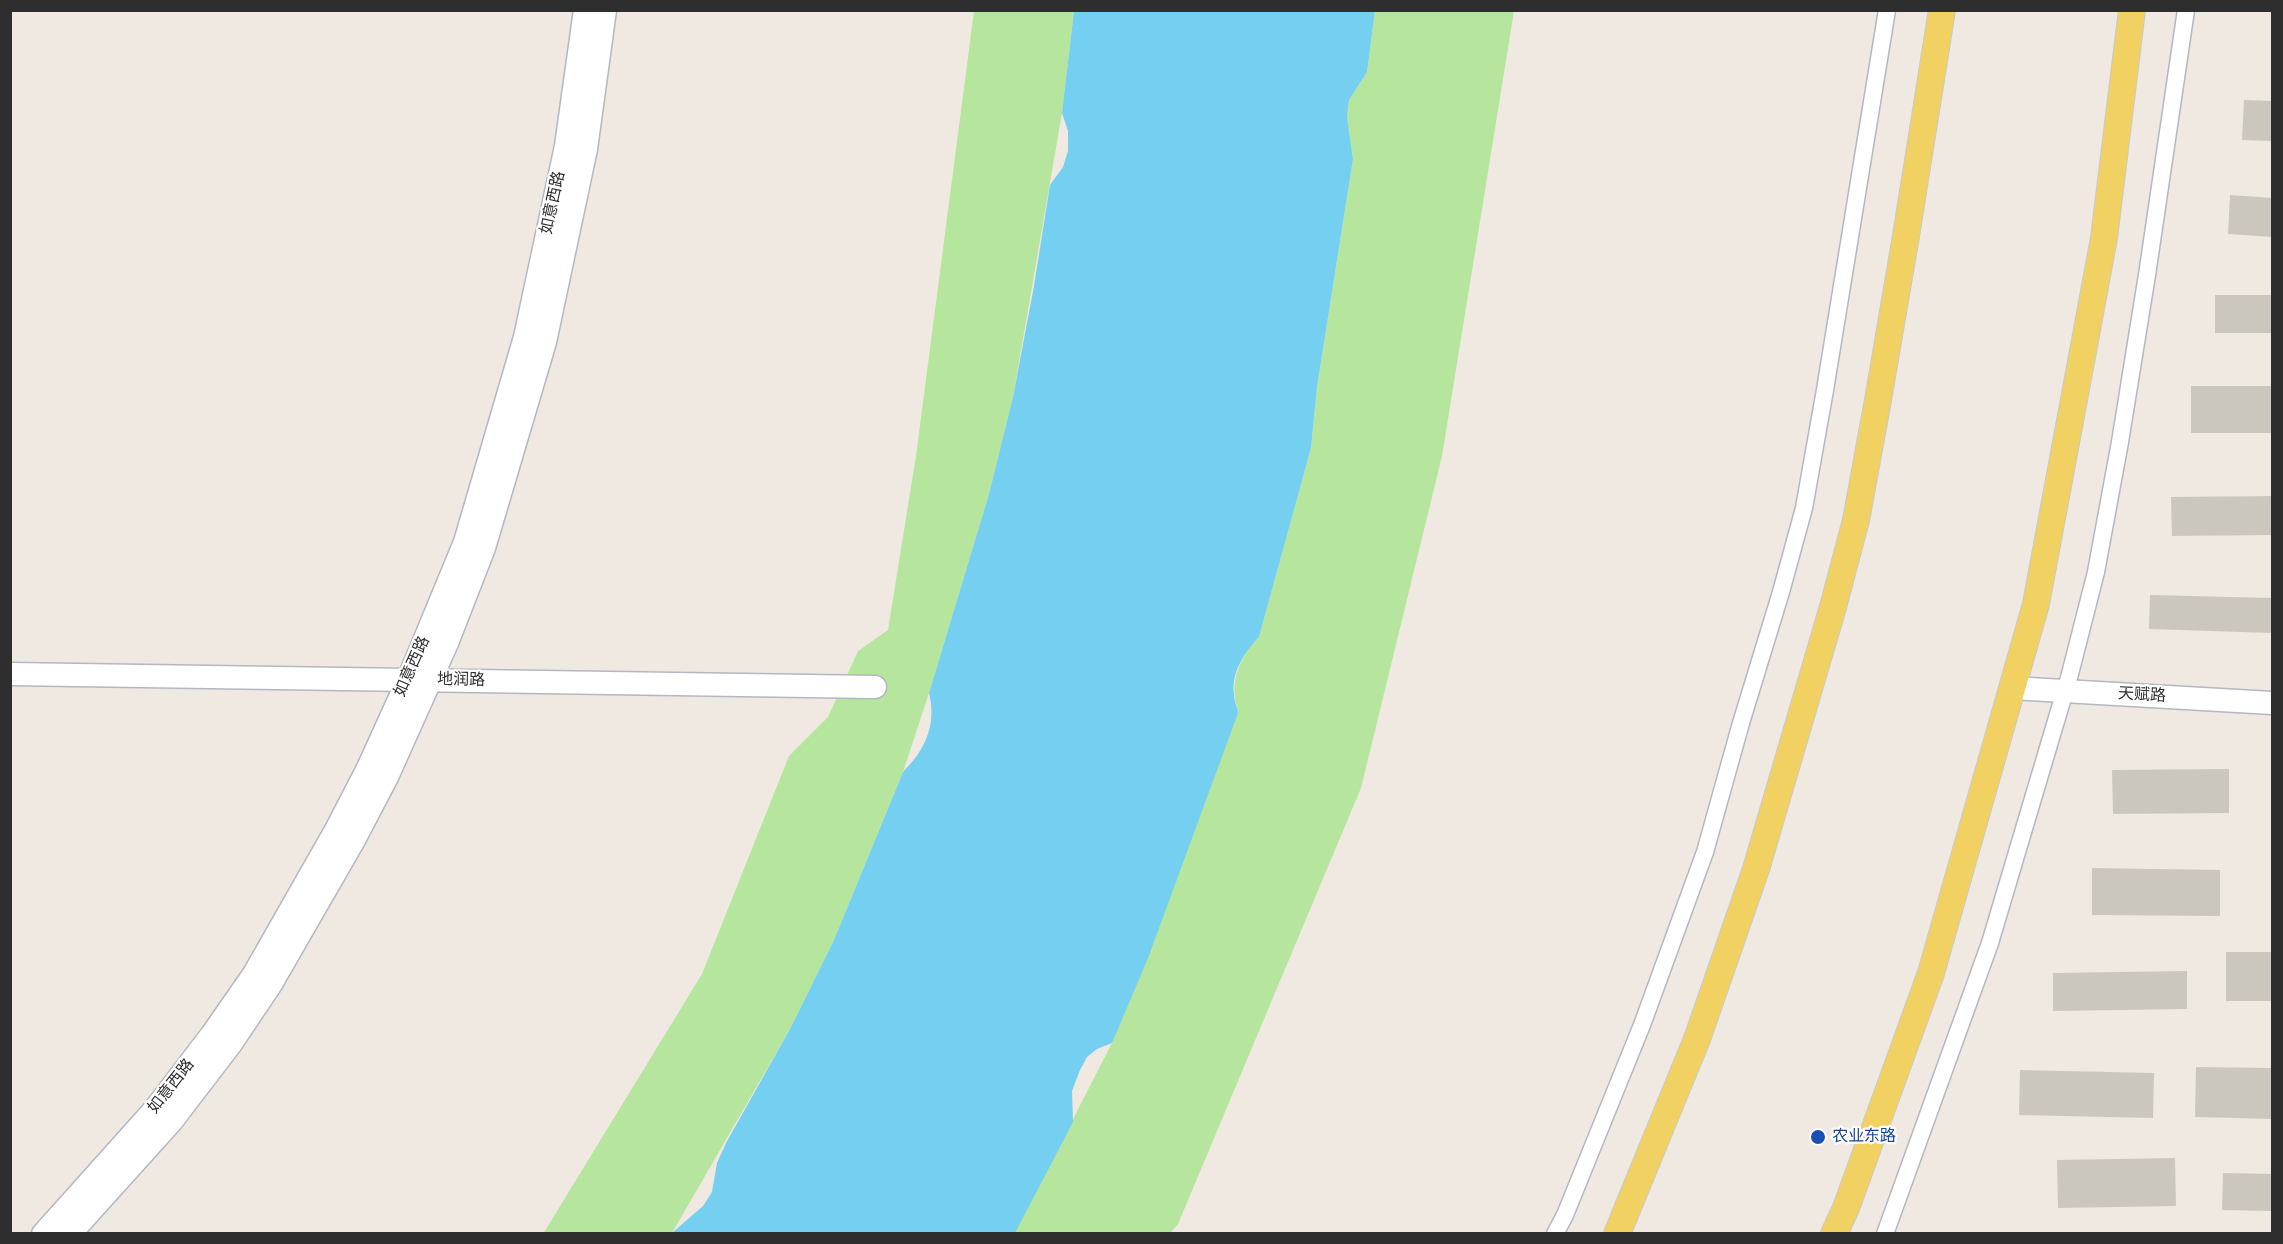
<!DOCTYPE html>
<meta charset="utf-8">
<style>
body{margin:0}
#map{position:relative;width:2283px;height:1244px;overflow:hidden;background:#efe9e1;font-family:"Source Sans 3",sans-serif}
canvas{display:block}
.frame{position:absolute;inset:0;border:12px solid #2e2e2e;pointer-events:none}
</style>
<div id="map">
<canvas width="2283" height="1244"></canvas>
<div class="frame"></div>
</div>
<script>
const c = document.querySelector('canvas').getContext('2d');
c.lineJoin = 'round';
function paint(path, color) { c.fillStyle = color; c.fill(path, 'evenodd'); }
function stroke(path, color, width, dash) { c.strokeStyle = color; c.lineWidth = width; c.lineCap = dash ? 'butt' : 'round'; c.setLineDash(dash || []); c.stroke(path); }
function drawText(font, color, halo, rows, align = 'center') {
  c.font = font + ' "Source Sans 3","Noto Sans SC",sans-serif'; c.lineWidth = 4.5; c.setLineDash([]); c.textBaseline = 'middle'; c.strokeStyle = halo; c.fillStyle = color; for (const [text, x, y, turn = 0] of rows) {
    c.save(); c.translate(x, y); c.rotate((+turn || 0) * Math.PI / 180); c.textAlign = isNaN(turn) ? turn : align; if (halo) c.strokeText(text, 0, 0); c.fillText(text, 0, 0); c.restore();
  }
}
paint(new Path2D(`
 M974,11H1074L1062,113L1013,397L989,494L929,693L903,772L834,940L790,1029L672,1233L543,1234L702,974L789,756L828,717L858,651L888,630L916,456Z
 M1375,11H1514L1442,456L1361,788L1178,1224L1170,1233L1014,1234L1112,1043L1237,707C1229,679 1241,657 1259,637L1311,448L1317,387L1353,159L1347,117L1349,100L1367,72Z`), '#b6e59e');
paint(new Path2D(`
 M1074,11H1375L1367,72L1349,100L1347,117L1353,159L1317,387L1311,448L1259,637C1245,652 1231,672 1234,694C1234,700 1237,706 1238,713L1148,958L1112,1043L1097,1049L1087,1057L1080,1070L1072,1091L1073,1122L1015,1233H672L703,1206L712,1192L717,1163L726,1143L790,1029L834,940L903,772C925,750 937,725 929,693L989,494L1013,397L1034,286L1050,185L1063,167L1068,151V131L1062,113Z`), '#75cff0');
paint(new Path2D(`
 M2244,100L2272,101V141L2242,140Z
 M2230,195L2272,198V237L2228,234Z
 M2215,295H2272V333H2215Z
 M2191,386H2272V433H2191Z
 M2272,496V535L2172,536L2171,497Z
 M2150,595L2272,598V633L2149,629Z
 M2229,769V813L2113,814L2112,770Z
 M2092,868L2220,870V916L2092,915Z
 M2226,952H2272V1001H2226Z
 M2187,971V1009L2053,1011V973Z
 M2196,1067L2272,1068V1119L2195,1117Z
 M2020,1070L2154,1073L2153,1118L2019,1115Z
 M2175,1158L2176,1206L2058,1208L2057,1160Z
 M2223,1173L2272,1174V1211L2222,1210Z`), '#cbc7bf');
const street = new Path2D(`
 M1555,1234L1565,1215L1642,1025L1705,852L1741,723L1781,592L1804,508L1825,390L1887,10
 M1885,1234L1990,943L2070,674L2096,572L2120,442L2147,275L2186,10`);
const secondary = new Path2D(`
 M10,674L875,687
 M2012,688L2272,703
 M43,1234L155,1109L213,1033L254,974L336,830L368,768L408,680L465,542L525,337L566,146L585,10
 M70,1234L171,1122L230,1045L271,984L354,840L387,777L447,643L484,548L545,342L586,149L605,10`);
const primary = new Path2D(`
 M1617,1234L1697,1039L1756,869L1833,607L1856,520L1878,400L1906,236L1942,10
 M1834,1234L1846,1208L1931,973L2036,604L2104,238L2132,10`);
stroke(street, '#b4b7c1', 19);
stroke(secondary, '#b4b7c1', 25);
stroke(primary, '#c9c9c9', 28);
stroke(street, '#fff', 16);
stroke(secondary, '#fff', 22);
stroke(primary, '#f2d163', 26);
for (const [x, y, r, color] of [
 [1818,1137,8,"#1a4fb4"]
]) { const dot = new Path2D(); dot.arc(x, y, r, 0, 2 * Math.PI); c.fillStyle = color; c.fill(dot); stroke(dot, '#fff', 2); }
drawText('16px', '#2e2e2e', '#fff', [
 ["如意西路",554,203,-78],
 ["如意西路",413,667,-66],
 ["地润路",461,681,1],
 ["天赋路",2142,696,3],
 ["如意西路",172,1087,-52]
]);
drawText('16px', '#164399', '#fff', [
 ["农业东路",1832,1137]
], 'left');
</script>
